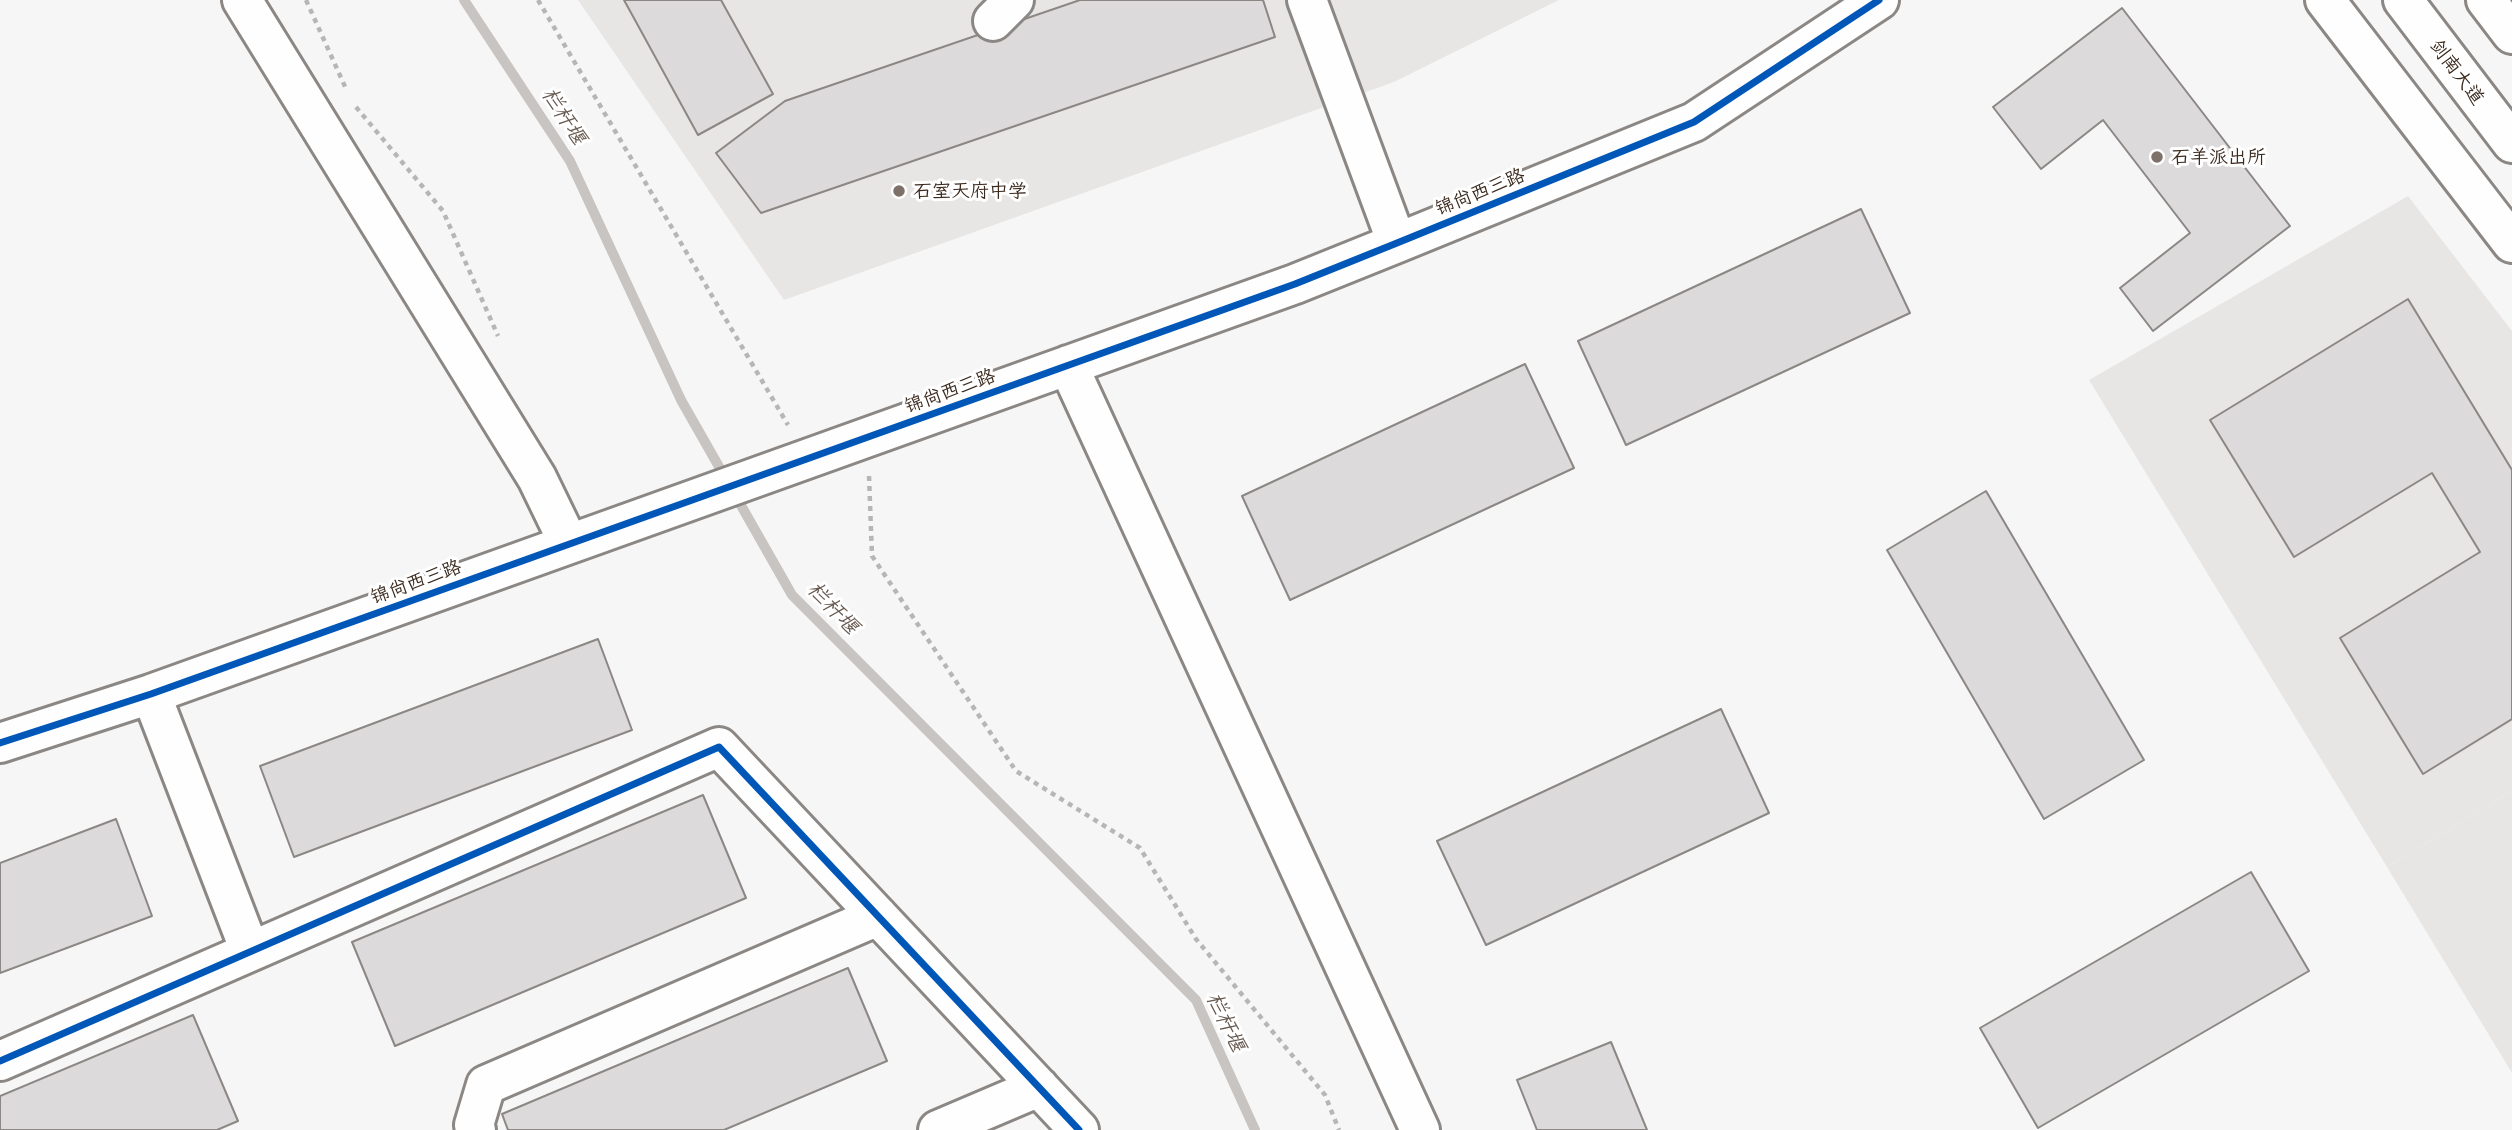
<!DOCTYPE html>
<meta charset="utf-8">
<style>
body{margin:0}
canvas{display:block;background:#f7f6f6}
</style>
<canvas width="2512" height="1130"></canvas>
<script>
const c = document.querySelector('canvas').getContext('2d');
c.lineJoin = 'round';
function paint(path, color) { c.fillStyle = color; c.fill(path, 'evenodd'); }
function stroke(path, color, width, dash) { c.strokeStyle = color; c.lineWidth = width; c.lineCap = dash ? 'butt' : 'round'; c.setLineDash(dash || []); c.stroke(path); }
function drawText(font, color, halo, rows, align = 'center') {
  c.font = font + ' Mali,"LXGW WenKai TC",sans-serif'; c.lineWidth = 6; c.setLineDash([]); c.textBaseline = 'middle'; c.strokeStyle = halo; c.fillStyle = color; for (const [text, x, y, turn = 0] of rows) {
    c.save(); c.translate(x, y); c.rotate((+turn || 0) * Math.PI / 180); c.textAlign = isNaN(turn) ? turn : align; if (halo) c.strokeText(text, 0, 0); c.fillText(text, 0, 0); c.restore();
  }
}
paint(new Path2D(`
 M578,0H1559L1394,82L784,300Z
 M2408,196L2512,331V791L2387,867L2089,380Z`), '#e8e6e5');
paint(new Path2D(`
 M2512,791V1073L2387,867Z`), '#e8e6e4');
stroke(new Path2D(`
 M464,0L570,161L681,400L792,595L1196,1000L1255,1130`), '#c8c4c1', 10);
const building = new Path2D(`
 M624,0H721L773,94L698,135Z
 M1080,0H1263L1275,37L761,213L716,153L785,101Z
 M2122,8L2290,226L2153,331L2120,288L2190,233L2103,120L2041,169L1993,107Z
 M1861,209L1910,313L1626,445L1578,341Z
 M2408,299L2512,470V719L2423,774L2340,638L2480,552L2432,473L2294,557L2210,420Z
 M1525,364L1574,468L1290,600L1242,496Z
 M1986,491L2144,760L2044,819L1887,550Z
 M598,639L632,730L294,857L260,766Z
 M1721,709L1769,813L1486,945L1437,841Z
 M703,795L746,898L395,1046L352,942Z
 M116,819L152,916L0,973V863Z
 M2251,872L2309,971L2038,1128L1980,1028Z
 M848,968L887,1061L724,1130H508L502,1114Z
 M193,1015L238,1121L217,1130H0V1096Z
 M1611,1042L1647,1130H1537L1517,1080Z`);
paint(building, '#dcdada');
stroke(building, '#8b8784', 2);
const minor = new Path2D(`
 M242,0L537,478L569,544
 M1307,0L1397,243
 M993,21L1014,0
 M1068,365L1420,1130
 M151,694L250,951
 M0,743L151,694L1295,284L1397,243L1694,122L1879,0
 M0,1061L719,747L1079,1130
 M476,1130L474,1125L486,1085L878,916
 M938,1130L1039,1087`);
const major = new Path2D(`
 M2325,0L2512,243`);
const highway = new Path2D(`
 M2403,0L2512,143
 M2486,0L2512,34`);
stroke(minor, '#8b8784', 44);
stroke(major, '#8b8784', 44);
stroke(highway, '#8b8784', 44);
stroke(new Path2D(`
 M306,0L347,91
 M538,0L788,425
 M356,107L443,211L498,336
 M869,476L872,556L1016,771L1140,848L1196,939L1325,1095L1339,1130`), '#b8b6b5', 4.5, [5, 5]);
stroke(minor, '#fefefe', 38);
stroke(major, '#fefefe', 38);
stroke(highway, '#fefefe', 38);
stroke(new Path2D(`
 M0,743L151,694L1295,284L1397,243L1694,122L1879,0
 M0,1061L719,747L1079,1130`), '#0057b8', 7);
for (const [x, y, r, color] of [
 [2157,157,7,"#7d716a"],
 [899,191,7,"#7d716a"]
]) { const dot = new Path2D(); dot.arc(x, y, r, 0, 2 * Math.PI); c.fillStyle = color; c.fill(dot); stroke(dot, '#fff', 2.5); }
drawText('19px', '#3b2a1e', '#fff', [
 ["剑南大道",2457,72,53],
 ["锦尚西三路",1480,192,-22],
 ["锦尚西三路",950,391,-20],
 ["锦尚西三路",416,582,-20]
]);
drawText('19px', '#3b2a1e', '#fff', [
 ["石羊派出所",2171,157],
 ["石室天府中学",913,191]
], 'left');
drawText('italic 21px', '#65584f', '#fff', [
 ["栏杆堰",564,116,57],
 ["栏杆堰",833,608,46],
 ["栏杆堰",1226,1022,64]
]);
</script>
